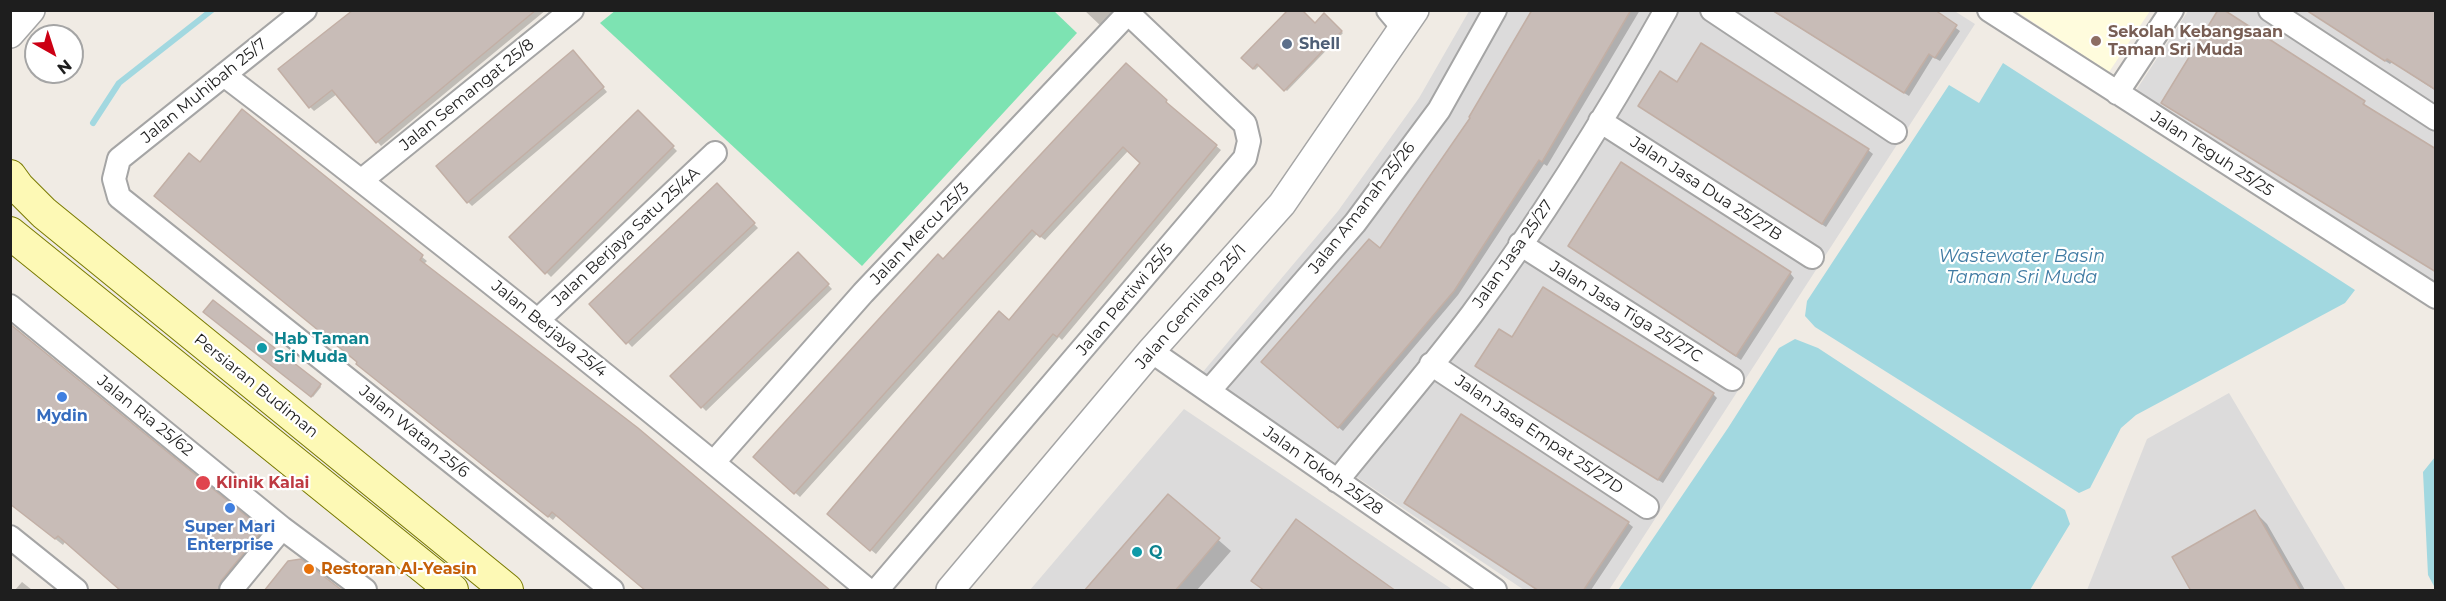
<!DOCTYPE html>
<style>
body{margin:0}
#map{position:relative;width:2446px;height:601px;overflow:hidden;background:#f0ebe4;font-family:Montserrat,sans-serif}
canvas{display:block}
.frame{position:absolute;inset:0;border:12px solid #1e1e1e;pointer-events:none}
.north{position:absolute;left:24px;top:24px;width:60px;height:60px;box-sizing:border-box;background:#fff;border:2px solid #a5a5a5;border-radius:50%;rotate:141deg;font-size:16px;font-weight:700;line-height:24px;text-align:center;color:#1e1e1e}
.north::after{content:'';display:block;margin:auto;width:21px;height:27px;background:#cc0014;clip-path:polygon(50% 0,100% 100%,50% 72%,0 100%)}
</style>
<div id="map">
<canvas width="2446" height="601"></canvas>
<div class="frame"></div>
<div class="north">N</div>
</div>
<script>
const g = document.querySelector('canvas').getContext('2d');
g.lineJoin = 'round';
function fillPath(path, color) {
  g.fillStyle = color;
  g.fill(path, 'evenodd');
}
function stroke(path, color, width, dash) {
  g.strokeStyle = color;
  g.lineWidth = width;
  g.lineCap = dash ? 'butt' : 'round';
  g.setLineDash(dash || []);
  g.stroke(path);
}
function write(font, color, halo, rows, align = 'center') {
  g.font = font + ' Montserrat,sans-serif';
  g.lineWidth = 4.5;
  g.setLineDash([]);
  g.textBaseline = 'middle';
  g.strokeStyle = halo;
  g.fillStyle = color;
  for (const [text, x, y, turn = 0] of rows) {
    g.save();
    g.translate(x, y);
    g.rotate((+turn || 0) * Math.PI / 180);
    g.textAlign = isNaN(turn) ? turn : align;
    if (halo) g.strokeText(text, 0, 0);
    g.fillText(text, 0, 0);
    g.restore();
  }
}
fillPath(new Path2D(`
 M 1953,10 L 1975,24 L 1609,590 L 1524,590 L 1202,373 L 1338,211 L 1419,98 L 1469,11 Z
 M 2188,11 L 2435,11 L 2435,283 L 2133,95 Z
 M 2229,393 L 2346,590 L 2087,590 L 2147,439 Z
 M 1184,409 L 1453,590 L 1030,590 Z`), '#dcdbdb');
fillPath(new Path2D(`
 M 2016,11 L 2150,11 L 2109,72 Z`), '#fffcdd');
fillPath(new Path2D(`
 M 616,10 L 1054,11 L 1077,33 L 862,266 L 600,23 Z`), '#7de3b2');
fillPath(new Path2D(`
 M 2003,63 L 2355,290 L 2345,303 L 2136,415 L 2121,428 L 2090,488 L 2079,493 L 1815,327 L 1805,316 L 1807,301 L 1949,85 L 1979,103 Z
 M 1795,339 L 1818,348 L 2065,510 L 2070,524 L 2030,590 L 1618,590 L 1728,428 L 1779,348 Z
 M 2435,457 L 2435,588 L 2428,575 L 2423,472 Z`), '#a2d8e0');
fillPath(new Path2D(`
 M 355,10 L 546,10 L 381,146 L 337,94 L 314,111 L 310,107 Z
 M 1084,10 L 1117,10 L 1102,27 Z
 M 1533,10 L 1640,10 L 1547,166 L 1544,164 L 1458,295 L 1343,431 L 1268,367 L 1380,250 L 1472,118 Z
 M 1771,10 L 1931,10 L 1960,31 L 1940,61 L 1933,57 L 1909,96 Z
 M 2306,10 L 2436,10 L 2436,91 L 2392,62 L 2390,64 Z
 M 1324,15 L 1343,33 L 1287,91 L 1260,65 L 1255,70 L 1243,58 L 1315,25 Z
 M 577,57 L 607,92 L 472,206 L 468,202 Z
 M 1677,84 L 1868,150 L 1873,154 L 1826,227 L 1640,105 Z
 M 1166,101 L 1169,107 L 1221,150 L 1062,340 L 1059,337 L 876,554 L 833,519 L 1010,322 L 1142,163 L 1128,151 L 1045,240 L 1037,234 L 800,497 L 755,457 L 944,261 Z
 M 2163,103 L 2364,103 L 2367,108 L 2436,151 L 2436,272 Z
 M 242,111 L 427,261 L 423,265 L 557,515 L 553,520 L 362,368 L 200,164 Z
 M 638,112 L 677,151 L 551,277 L 511,237 Z
 M 717,185 L 758,228 L 632,347 L 591,304 Z
 M 1570,246 L 1790,273 L 1794,278 L 1741,360 Z
 M 798,254 L 832,289 L 706,411 L 672,376 Z
 M 207,314 L 320,385 L 321,387 L 313,397 Z
 M 1513,339 L 1713,394 L 1717,398 L 1663,483 L 1482,370 Z
 M 1168,496 L 1231,551 L 1197,590 L 1086,590 Z
 M 10,503 L 260,529 L 267,536 L 226,590 L 122,590 L 65,542 L 63,545 Z
 M 1406,503 L 1628,523 L 1633,527 L 1591,590 L 1539,590 Z
 M 2255,512 L 2267,524 L 2305,590 L 2193,590 Z
 M 22,582 L 32,590 L 15,590 Z`), '#0003');
stroke(new Path2D(`
 M 93,123 L 119,83 L 212,10`), '#a2d8e0', 6);
const building = new Path2D(`
 M 353,10 L 536,10 L 376,143 L 332,90 L 309,108 L 278,69 Z
 M 1288,10 L 1302,10 L 1315,23 L 1324,13 L 1342,31 L 1284,91 L 1257,64 L 1253,69 L 1241,58 Z
 M 1532,10 L 1631,10 L 1542,162 L 1539,160 L 1454,291 L 1338,428 L 1261,362 L 1369,239 L 1380,248 L 1470,118 L 1469,117 Z
 M 1772,10 L 1935,10 L 1957,25 L 1935,58 L 1929,54 L 1904,93 Z
 M 2218,10 L 2224,10 L 2365,101 L 2363,104 L 2436,149 L 2436,272 L 2161,103 Z
 M 2306,10 L 2436,10 L 2436,90 L 2387,59 L 2385,61 Z
 M 1701,43 L 1869,149 L 1822,224 L 1638,106 L 1660,71 L 1677,82 Z
 M 573,50 L 604,87 L 467,203 L 436,166 Z
 M 1126,63 L 1167,100 L 1166,102 L 1217,145 L 1057,337 L 1053,334 L 870,551 L 827,514 L 999,311 L 1009,320 L 1140,163 L 1123,147 L 1040,237 L 1032,230 L 794,494 L 753,457 L 938,254 L 943,259 Z
 M 242,109 L 423,255 L 420,260 L 638,428 L 831,591 L 646,591 L 552,512 L 548,517 L 356,364 L 357,362 L 154,196 L 189,153 L 200,162 Z
 M 638,110 L 674,146 L 545,274 L 509,237 Z
 M 1621,162 L 1791,272 L 1736,356 L 1568,246 Z
 M 717,183 L 755,223 L 626,344 L 589,304 Z
 M 798,252 L 829,284 L 701,408 L 670,376 Z
 M 1543,287 L 1714,393 L 1658,480 L 1475,366 L 1499,329 L 1512,337 Z
 M 213,300 L 321,384 L 311,397 L 203,312 Z
 M 10,324 L 261,528 L 261,532 L 221,581 L 218,591 L 121,591 L 58,536 L 55,539 L 10,504 Z
 M 1461,414 L 1629,522 L 1583,591 L 1539,591 L 1404,503 Z
 M 1168,494 L 1220,538 L 1175,591 L 1084,591 Z
 M 2255,510 L 2301,591 L 2191,591 L 2172,557 Z
 M 1296,519 L 1351,559 L 1396,591 L 1265,591 L 1251,581 Z
 M 301,559 L 343,591 L 264,591 L 288,561 Z`);
fillPath(building, '#c8bcb7');
stroke(building, '#c2afa5', 1.5);
const minor = new Path2D(`
 M 305,10 L 119,159 L 114,179 L 119,197 L 612,590
 M 1388,10 L 1404,29
 M 1712,10 L 1895,132
 M 1989,10 L 2436,297
 M 2270,10 L 2436,119
 M 224,75 C 443,242 657,415 868,590
 M 2117,93 L 2172,10
 M 1600,121 L 1812,257
 M 362,180 L 572,10
 M 1520,244 L 1732,379
 M 10,306 L 282,528 L 365,590
 M 538,320 L 715,153
 M 1151,351 L 1495,590
 M 1431,364 L 1647,507
 M 1209,391 L 1355,223 L 1439,110 L 1495,10
 M 714,462 L 863,293 L 1131,10
 M 1337,481 C 1382,425 1429,371 1472,314 C 1543,218 1607,115 1666,10
 M 10,537 L 76,590
 M 231,590 L 282,528
 M 877,590 L 1245,158 L 1249,141 L 1245,124 L 1128,13`);
const tertiary = new Path2D(`
 M 10,34 L 31,10
 M 950,590 L 1151,351 L 1282,204 L 1415,10`);
const secondary = new Path2D(`
 M 10,176 L 18,187 L 44,213 L 507,590
 M 10,233 L 452,590`);
stroke(minor, '#a5a5a5', 26);
stroke(tertiary, '#a5a5a5', 30);
stroke(secondary, '#797a00', 34);
stroke(minor, '#fff', 22);
stroke(tertiary, '#fff', 27);
stroke(secondary, '#fdf9b5', 32);
for (const [x, y, r, color] of [
 [2096,41,6,"#8d6e63"],
 [1287,44,6,"#5c6f8a"],
 [262,348,6,"#0f9aa8"],
 [62,397,6,"#3f7fe0"],
 [203,483,8,"#e0444e"],
 [230,508,6,"#3f7fe0"],
 [1137,552,6,"#0f9aa8"],
 [309,569,6,"#e8710a"]
]) {
  const dot = new Path2D();
  dot.arc(x, y, r, 0, 2 * Math.PI);
  g.fillStyle = color;
  g.fill(dot);
  stroke(dot, '#fff', 2);
}
write('bold 16px', '#785e54', '#fff', [
 ["Sekolah Kebangsaan",2108,32],
 ["Taman Sri Muda",2108,50]
], 'left');
write('bold 16px', '#4e5e75', '#fff', [
 ["Shell",1299,44]
], 'left');
write('16px', '#1e1e1e', '#fff', [
 ["Jalan Muhibah 25/7",204,91,-39],
 ["Jalan Semangat 25/8",467,95,-39],
 ["Jalan Teguh 25/25",2212,154,33],
 ["Jalan Jasa Dua 25/27B",1706,189,33],
 ["Jalan Amanah 25/26",1362,208,-52],
 ["Jalan Mercu 25/3",920,234,-46],
 ["Jalan Berjaya Satu 25/4A",626,237,-43],
 ["Jalan Jasa 25/27",1513,254,-55],
 ["Jalan Pertiwi 25/5",1125,300,-50],
 ["Jalan Gemilang 25/1",1191,307,-49],
 ["Jalan Jasa Tiga 25/27C",1626,312,32],
 ["Jalan Berjaya 25/4",549,329,39],
 ["Persiaran Budiman",256,386,39],
 ["Jalan Ria 25/62",145,416,39],
 ["Jalan Watan 25/6",414,432,39],
 ["Jalan Jasa Empat 25/27D",1539,435,34],
 ["Jalan Tokoh 25/28",1323,471,35]
]);
write('bold 16px', '#0d838f', '#fff', [
 ["Hab Taman",274,339],
 ["Sri Muda",274,357],
 ["Q",1149,552]
], 'left');
write('bold 16px', '#366cbe', '#fff', [
 ["Mydin",62,416],
 ["Super Mari",230,527],
 ["Enterprise",230,545]
]);
write('bold 16px', '#be3a42', '#fff', [
 ["Klinik Kalai",216,483]
], 'left');
write('bold 16px', '#c56008', '#fff', [
 ["Restoran Al-Yeasin",321,569]
], 'left');
write('italic 18px', '#407ba3', '#fff', [
 ["Wastewater Basin",2022,257],
 ["Taman Sri Muda",2022,278]
]);
</script>
